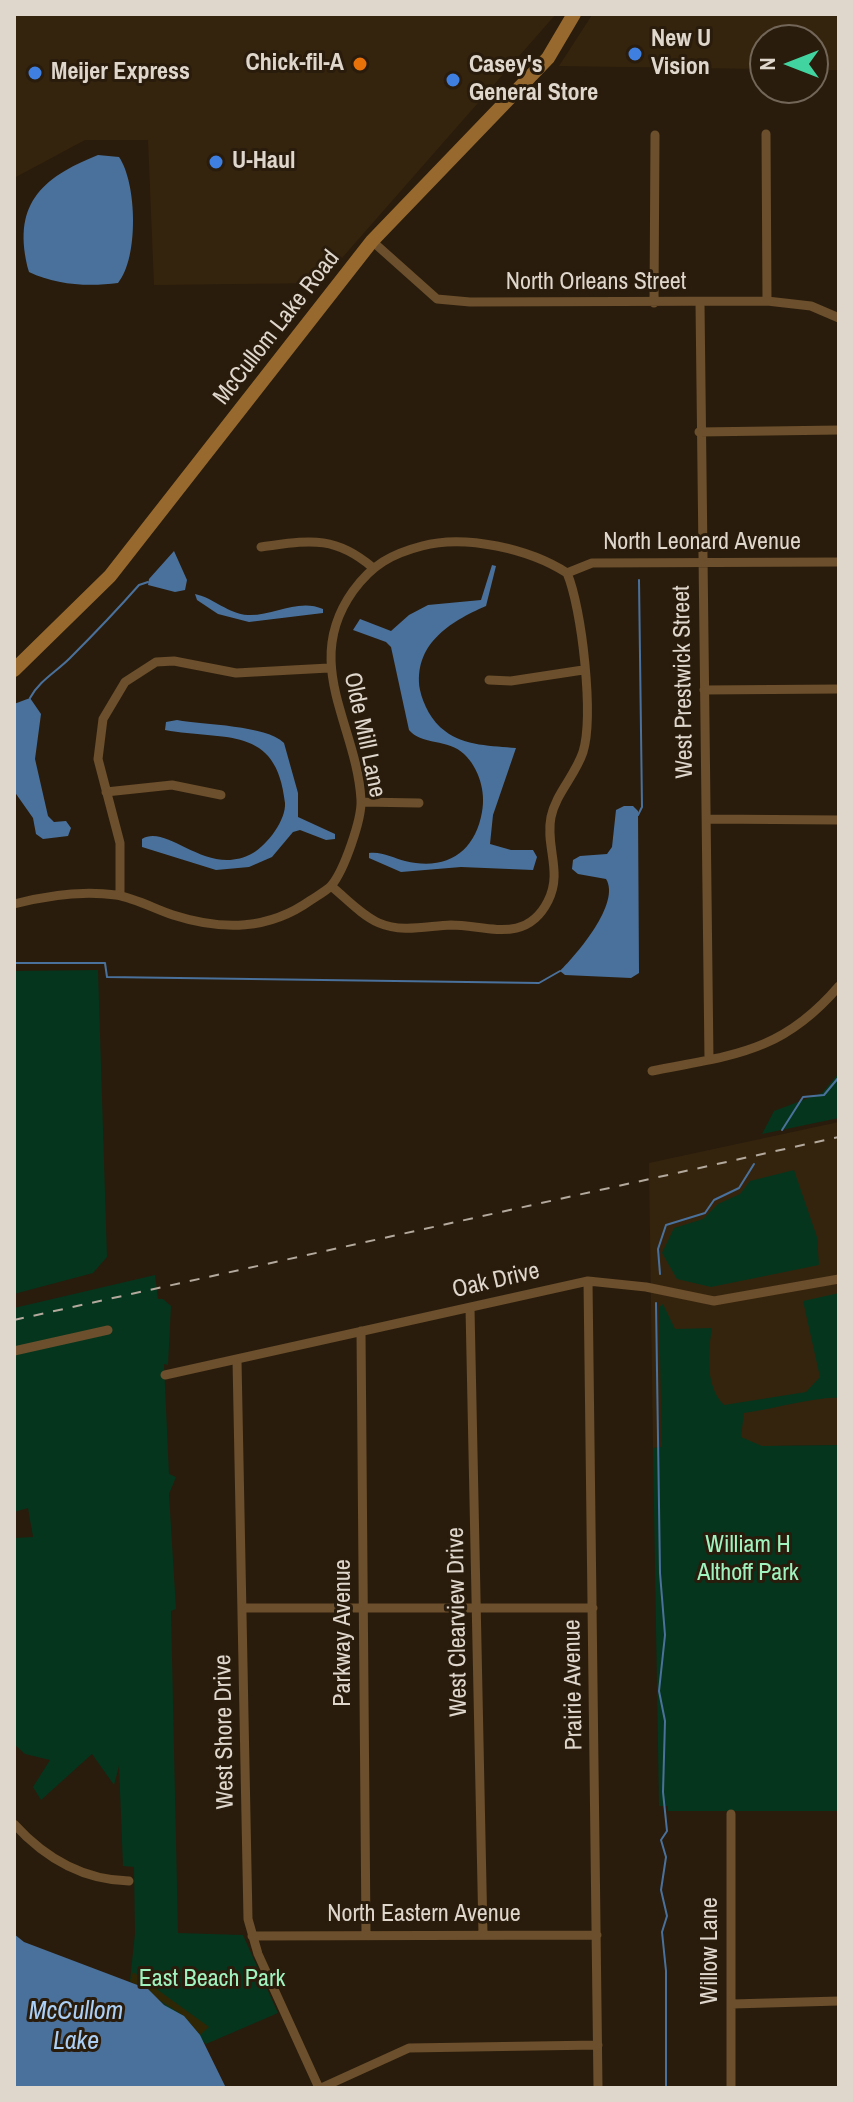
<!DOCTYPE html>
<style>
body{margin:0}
#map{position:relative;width:853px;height:2102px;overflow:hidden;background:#291c0c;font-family:"Archivo Narrow",sans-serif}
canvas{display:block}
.frame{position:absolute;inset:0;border:16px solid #dfd6cc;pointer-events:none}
.north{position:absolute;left:749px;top:24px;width:80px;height:80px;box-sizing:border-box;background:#291c0c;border:2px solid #726659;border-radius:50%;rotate:270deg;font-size:22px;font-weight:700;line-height:32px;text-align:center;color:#dfd6cc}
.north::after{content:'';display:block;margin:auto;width:28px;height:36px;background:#42d4a0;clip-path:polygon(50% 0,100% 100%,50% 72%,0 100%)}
</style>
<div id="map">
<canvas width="853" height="2102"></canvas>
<div class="frame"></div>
<div class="north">N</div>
</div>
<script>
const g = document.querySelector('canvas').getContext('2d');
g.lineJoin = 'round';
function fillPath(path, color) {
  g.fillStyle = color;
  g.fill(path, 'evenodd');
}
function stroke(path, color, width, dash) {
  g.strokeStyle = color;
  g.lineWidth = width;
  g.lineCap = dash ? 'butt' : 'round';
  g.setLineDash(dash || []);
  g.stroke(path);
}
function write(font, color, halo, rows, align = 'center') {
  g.font = font + ' "Archivo Narrow",sans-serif';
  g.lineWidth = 6;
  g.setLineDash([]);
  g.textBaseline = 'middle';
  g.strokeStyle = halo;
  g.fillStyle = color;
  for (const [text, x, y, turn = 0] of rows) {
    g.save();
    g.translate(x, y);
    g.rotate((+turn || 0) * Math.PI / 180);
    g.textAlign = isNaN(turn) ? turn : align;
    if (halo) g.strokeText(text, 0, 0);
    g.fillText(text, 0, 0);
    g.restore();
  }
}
fillPath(new Path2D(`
 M 14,14 L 556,14 L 320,283 L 154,285 L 148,140 L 85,140 L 14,178 Z
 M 839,14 L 839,70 L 813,70 L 813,40 L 765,40 L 765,69 L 559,66 L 592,15 Z
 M 839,1122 L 839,1445 L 653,1448 L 649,1163 Z`), '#35240d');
fillPath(new Path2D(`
 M 98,970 L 107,1257 L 93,1273 L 14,1294 L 14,971 Z
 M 839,1073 L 839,1118 L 762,1134 L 774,1111 L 822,1093 Z
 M 794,1170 L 817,1237 L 819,1265 L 711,1287 L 677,1279 L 662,1253 L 674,1228 L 703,1219 L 718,1204 L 740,1194 L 750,1181 Z
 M 155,1275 L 158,1299 L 163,1299 L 171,1306 L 168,1365 L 164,1364 L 169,1474 L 176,1477 L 169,1494 L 176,1609 L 171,1611 L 178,1933 L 243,1935 L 278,2013 L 206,2044 L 148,1989 L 130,1981 L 135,1933 L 134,1867 L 123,1866 L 119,1766 L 114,1785 L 92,1754 L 41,1800 L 33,1787 L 50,1760 L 25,1754 L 14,1744 L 14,1538 L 33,1537 L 28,1508 L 14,1512 L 14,1308 Z
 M 839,1293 L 839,1398 C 820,1396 768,1410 744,1413 L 741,1437 L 762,1446 L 839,1445 L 839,1811 L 668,1811 L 668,1806 L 659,1806 L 653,1448 L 662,1447 L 659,1307 L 663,1304 L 675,1329 L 712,1328 C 708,1352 705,1386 724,1405 L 806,1392 L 820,1377 L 803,1301 Z`), '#06351d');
fillPath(new Path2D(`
 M 133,1972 L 209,2027 L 200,2035 L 184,2016 L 130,1981 Z`), '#2e2605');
fillPath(new Path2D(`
 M 98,155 L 119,157 C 137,183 139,258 118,283 C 88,287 56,285 29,272 C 11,206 40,178 98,155 Z
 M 174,551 L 187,580 L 185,590 L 175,592 L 148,585 L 149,579 Z
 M 492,565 L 496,566 L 486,606 C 449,622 413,645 420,690 C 423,704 432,722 445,731 C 464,746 493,746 516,748 L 493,815 L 490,844 L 511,850 L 533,850 L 537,857 L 533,870 L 461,867 L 401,872 L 369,858 L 369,853 C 381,851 394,858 405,861 C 447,871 475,852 482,812 C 486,792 479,768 464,754 C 449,739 421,745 409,730 L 391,647 L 386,642 L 353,630 L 360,619 L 391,631 L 409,615 L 428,605 L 481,600 Z
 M 195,594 C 214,598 228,614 248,615 C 274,616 298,598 323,609 L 323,613 L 249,622 L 218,614 L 197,600 Z
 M 30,698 L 41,714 L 35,759 L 48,816 L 54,822 L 66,821 L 71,828 L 68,836 L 43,839 L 36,834 L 33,818 L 14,791 L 14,704 Z
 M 177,720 C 204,725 266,725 284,743 L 298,793 L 298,817 L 335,834 L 335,839 L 326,840 L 300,830 L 293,832 L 272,857 L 249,867 L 216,870 L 142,847 L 142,839 C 168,823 207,879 253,853 C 268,844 286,820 285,803 C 277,724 224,741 165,730 L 166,722 Z
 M 624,806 L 633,806 L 638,811 L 639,973 L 631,978 L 565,975 L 560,971 C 577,954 621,903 606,879 L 578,874 L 572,869 L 573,860 L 580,856 L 607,854 L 612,847 L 616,810 Z
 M 14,1934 L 24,1942 L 148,1989 L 164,2005 L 184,2016 L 200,2035 L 226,2088 L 14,2088 Z`), '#4a719c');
stroke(new Path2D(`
 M 30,698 C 39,681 56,672 70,658 C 94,634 117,610 139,585 L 148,582
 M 638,815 L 642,807 L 639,580
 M 14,963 L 105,963 L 107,977 L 539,983 L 560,971
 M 782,1130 L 803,1097 L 824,1095 L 839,1077
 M 660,1274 L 658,1249 L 666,1225 L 705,1213 L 714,1200 L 739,1188 L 754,1164
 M 656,1303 L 660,1573 L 665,1635 L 659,1691 L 665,1721 L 663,1792 L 667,1831 L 661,1840 L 666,1857 L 661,1890 L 667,1916 L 662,1932 L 666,1971 L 666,2088`), '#4a719c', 2);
stroke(new Path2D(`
 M 766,134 L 767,301
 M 372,241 L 437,299 L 470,302 L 767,301 L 811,306 L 839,318
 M 654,303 L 655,135
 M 700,303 L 709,1060
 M 699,432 L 839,430
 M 261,547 C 307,541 333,534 372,567
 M 567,573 L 592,563 L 839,562
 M 489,680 L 511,681 L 583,670
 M 704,690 L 839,689
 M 106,792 L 172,785 L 221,795
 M 362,802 L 419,803
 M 707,819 L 839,820
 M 331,886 C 346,898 361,915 379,923 C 402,933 427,926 451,925 C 486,925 526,945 548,901 C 563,872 545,846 551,817 C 556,793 575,776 583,752 C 594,716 582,608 567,573
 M 120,895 L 120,843 L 98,759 L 103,719 L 125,682 L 156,662 L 174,661 L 236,673 L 329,668
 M 14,904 C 48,895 81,890 116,895 C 135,898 155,909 173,915 C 223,931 269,930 311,900 C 317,896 326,891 331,886 C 344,871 362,819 361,800 C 357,725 301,664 353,591 C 372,565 391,554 422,546 C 465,534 530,549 567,573
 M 652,1071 C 733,1055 782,1053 839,986
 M 588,1281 L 598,2088
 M 470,1308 L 483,1934
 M 361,1331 L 366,1934
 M 14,1351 L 108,1330
 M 237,1360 L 248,1919 L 258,1954 L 319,2088
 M 165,1375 L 588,1281 L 646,1287 L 714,1301 L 839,1279
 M 243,1608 L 593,1608
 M 731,1814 L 731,2088
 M 14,1824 C 45,1858 83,1880 129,1881
 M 252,1936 L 597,1935
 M 732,2004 L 839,2001
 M 321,2088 L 409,2048 L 598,2045`), '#6c4f2c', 9);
stroke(new Path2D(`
 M 14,670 L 110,576 L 372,241 L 548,58 L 574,14`), '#97692e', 14);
stroke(new Path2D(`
 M 14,1320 L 839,1137`), '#b3a99d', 2, [10, 10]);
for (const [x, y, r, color] of [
 [635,54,8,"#3f7fe0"],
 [360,64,8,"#e8710a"],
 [35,73,8,"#3f7fe0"],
 [453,80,8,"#3f7fe0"],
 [216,162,8,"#3f7fe0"]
]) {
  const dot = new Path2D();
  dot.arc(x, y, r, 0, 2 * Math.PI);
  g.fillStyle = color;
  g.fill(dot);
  stroke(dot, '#291c0c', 3);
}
write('bold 24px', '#dfd6cc', '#291c0c', [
 ["New U",651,40],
 ["Vision",651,68],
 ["Chick-fil-A",344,64,"right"],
 ["Casey's",469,66],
 ["General Store",469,94],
 ["Meijer Express",51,73],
 ["U-Haul",232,162]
], 'left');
write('24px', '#dfd6cc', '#291c0c', [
 ["North Orleans Street",596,283],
 ["McCullom Lake Road",277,328,-52],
 ["North Leonard Avenue",702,543],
 ["West Prestwick Street",684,682,-91],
 ["Olde Mill Lane",364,735,78],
 ["Oak Drive",496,1281,-13],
 ["West Clearview Drive",458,1622,-91],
 ["Parkway Avenue",344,1633,-90],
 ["Prairie Avenue",574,1685,-91],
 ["West Shore Drive",225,1732,-91],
 ["North Eastern Avenue",424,1915],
 ["Willow Lane",711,1951,-90]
]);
write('24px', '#a0f3be', '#291c0c', [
 ["William H",748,1546],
 ["Althoff Park",748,1574],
 ["East Beach Park",212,1980]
]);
write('italic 26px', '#accff6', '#291c0c', [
 ["McCullom",76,2012],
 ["Lake",76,2042]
]);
</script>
